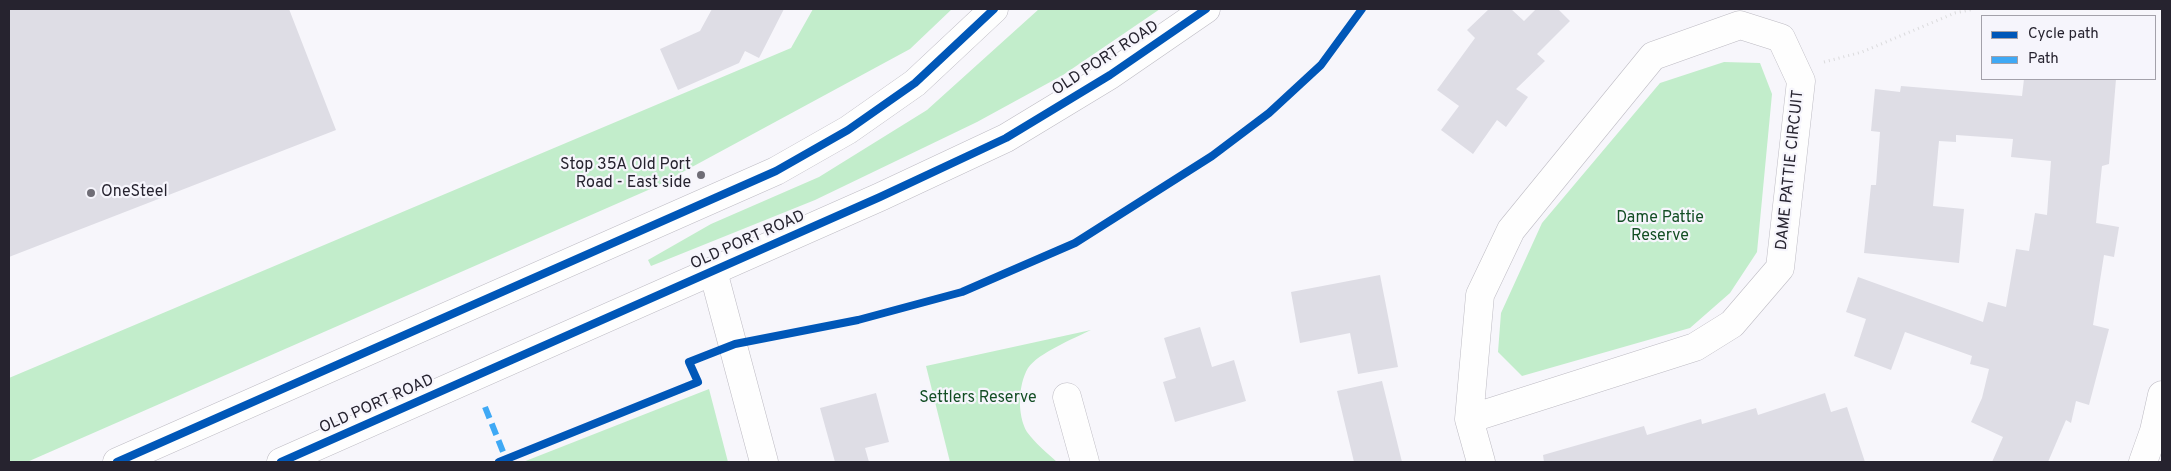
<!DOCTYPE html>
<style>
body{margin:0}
#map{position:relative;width:2171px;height:471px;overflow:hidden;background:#f7f6fb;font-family:Overpass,sans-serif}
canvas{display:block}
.frame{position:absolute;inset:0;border:10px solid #26232f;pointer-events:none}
.legend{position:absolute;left:1981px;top:15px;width:175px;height:65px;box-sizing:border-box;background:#f6f5fc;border:1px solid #a3a1aa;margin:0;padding:6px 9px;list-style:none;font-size:15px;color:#26232f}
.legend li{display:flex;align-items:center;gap:10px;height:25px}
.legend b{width:25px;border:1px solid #a3a1aa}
</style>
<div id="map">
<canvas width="2171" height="471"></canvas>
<div class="frame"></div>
<ul class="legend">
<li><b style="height:6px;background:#0057b8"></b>Cycle path</li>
<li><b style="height:6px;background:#3fa9f5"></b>Path</li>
</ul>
</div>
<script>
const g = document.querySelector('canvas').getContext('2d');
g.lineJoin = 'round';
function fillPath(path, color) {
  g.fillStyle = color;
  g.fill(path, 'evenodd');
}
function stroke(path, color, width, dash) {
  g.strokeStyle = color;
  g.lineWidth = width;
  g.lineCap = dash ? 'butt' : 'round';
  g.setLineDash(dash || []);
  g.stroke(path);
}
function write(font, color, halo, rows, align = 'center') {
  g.font = font + ' Overpass,sans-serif';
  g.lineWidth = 4.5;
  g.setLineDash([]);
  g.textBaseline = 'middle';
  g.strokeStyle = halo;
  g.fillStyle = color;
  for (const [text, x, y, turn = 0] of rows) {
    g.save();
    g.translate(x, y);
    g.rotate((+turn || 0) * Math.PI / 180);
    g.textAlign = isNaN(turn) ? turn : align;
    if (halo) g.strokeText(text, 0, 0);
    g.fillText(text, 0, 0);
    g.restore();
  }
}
fillPath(new Path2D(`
 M 813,9 L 952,9 L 910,49 L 655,187 L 27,462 L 9,462 L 9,378 L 791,48 Z
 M 1039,9 L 1160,9 L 1063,75 L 977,122 L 815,200 L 651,266 L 648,260 L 711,224 L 819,177 L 927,110 Z
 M 1724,62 L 1760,63 L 1772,94 L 1757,252 L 1730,293 L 1690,328 L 1522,376 L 1498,352 L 1501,313 L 1542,223 L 1660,83 Z
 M 1091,330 C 1075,338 1038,353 1028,368 C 1018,385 1017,415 1027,432 C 1035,443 1047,453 1057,462 L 950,462 L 926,366 Z
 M 709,389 L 728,462 L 523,462 Z`), '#c2edcb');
fillPath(new Path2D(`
 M 9,9 L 289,9 L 336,130 L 9,257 Z
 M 712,9 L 784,9 L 759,58 L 745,51 L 739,63 L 678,90 L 660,49 L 700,31 Z
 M 1489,9 L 1511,9 L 1524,21 L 1536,9 L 1558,9 L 1570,21 L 1537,54 L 1545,61 L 1516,89 L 1528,97 L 1506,127 L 1497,120 L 1473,154 L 1441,130 L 1459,106 L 1437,90 L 1475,38 L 1467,30 Z
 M 2024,79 L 2116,79 L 2109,164 L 2102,166 L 2096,223 L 2119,227 L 2114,257 L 2104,255 L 2093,325 L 2109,329 L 2089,405 L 2076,401 L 2071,423 L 2066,420 L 2048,462 L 1992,462 L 2003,437 L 1971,422 L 1982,398 L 1989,369 L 1970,364 L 1972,356 L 1905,332 L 1891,370 L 1854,356 L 1866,319 L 1846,312 L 1858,277 L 1983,322 L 1988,302 L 2006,307 L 2016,249 L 2029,251 L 2035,213 L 2047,215 L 2051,161 L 2011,157 L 2013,139 L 1956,135 L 1956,142 L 1939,141 L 1933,206 L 1964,209 L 1959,263 L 1864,253 L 1871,185 L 1876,185 L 1880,132 L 1871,131 L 1875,89 L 1900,92 L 1901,86 L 2022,96 Z
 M 1380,275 L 1398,367 L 1358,374 L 1350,333 L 1300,343 L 1291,292 Z
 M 1200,327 L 1212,367 L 1234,360 L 1246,401 L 1175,422 L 1163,382 L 1176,378 L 1164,338 Z
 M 1382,381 L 1402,462 L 1354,462 L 1337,391 Z
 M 876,393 L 889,442 L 865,448 L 869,462 L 835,462 L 820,408 Z
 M 1825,393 L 1831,412 L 1847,407 L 1865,462 L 1544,462 L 1543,455 L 1644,426 L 1647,435 L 1701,419 L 1702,424 L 1756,408 L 1758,415 Z`), '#dedde5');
const minor = new Path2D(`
 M 713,271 L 764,462
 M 1067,397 L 1085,462
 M 1469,419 L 1695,347 L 1732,324 L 1780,268 L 1801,81 L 1781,38 L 1740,25 L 1653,56 L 1511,230 L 1480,295 L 1469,419 L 1481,462
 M 2143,462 L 2154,431 L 2162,395`);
const major = new Path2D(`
 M 117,462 L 776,171 L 848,130 L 915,83 L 994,9
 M 281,462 L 880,197 L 1006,138 L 1110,75 L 1206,9`);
stroke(minor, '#bdbbc3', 29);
stroke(major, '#bdbbc3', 29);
stroke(new Path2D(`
 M 1824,62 L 1862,52 L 1955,13 L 1974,9`), '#dbdbdd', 3, [1, 4]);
stroke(minor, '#fefefe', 28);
stroke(major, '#fefefe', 28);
stroke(new Path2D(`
 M 485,407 L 506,459`), '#3fa9f5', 6, [12, 6]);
stroke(new Path2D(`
 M 117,462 L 776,171 L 848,130 L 915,83 L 994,9
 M 281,462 L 880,197 L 1006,138 L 1110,75 L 1206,9
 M 499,462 L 698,382 L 689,362 L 735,344 L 858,320 L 962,292 L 1075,243 L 1212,156 L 1269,113 L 1321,65 L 1362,9`), '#0057b8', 8);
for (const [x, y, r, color] of [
 [701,175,5,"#6f6d76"],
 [91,193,5,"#6f6d76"]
]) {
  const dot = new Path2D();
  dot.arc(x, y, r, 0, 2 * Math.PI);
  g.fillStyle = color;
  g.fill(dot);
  stroke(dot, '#f6f5fc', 2);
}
write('16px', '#26232f', '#f6f5fc', [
 ["OLD PORT ROAD",1106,59,-33],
 ["DAME PATTIE CIRCUIT",1791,170,-84],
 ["OLD PORT ROAD",748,241,-24],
 ["OLD PORT ROAD",377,405,-24]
]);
write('16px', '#26232f', '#f6f5fc', [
 ["Stop 35A Old Port",691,166],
 ["Road - East side",691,184],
 ["OneSteel",101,193,"left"]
], 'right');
write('16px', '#134e24', '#f6f5fc', [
 ["Dame Pattie",1660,219],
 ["Reserve",1660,237],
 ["Settlers Reserve",978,399]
]);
</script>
